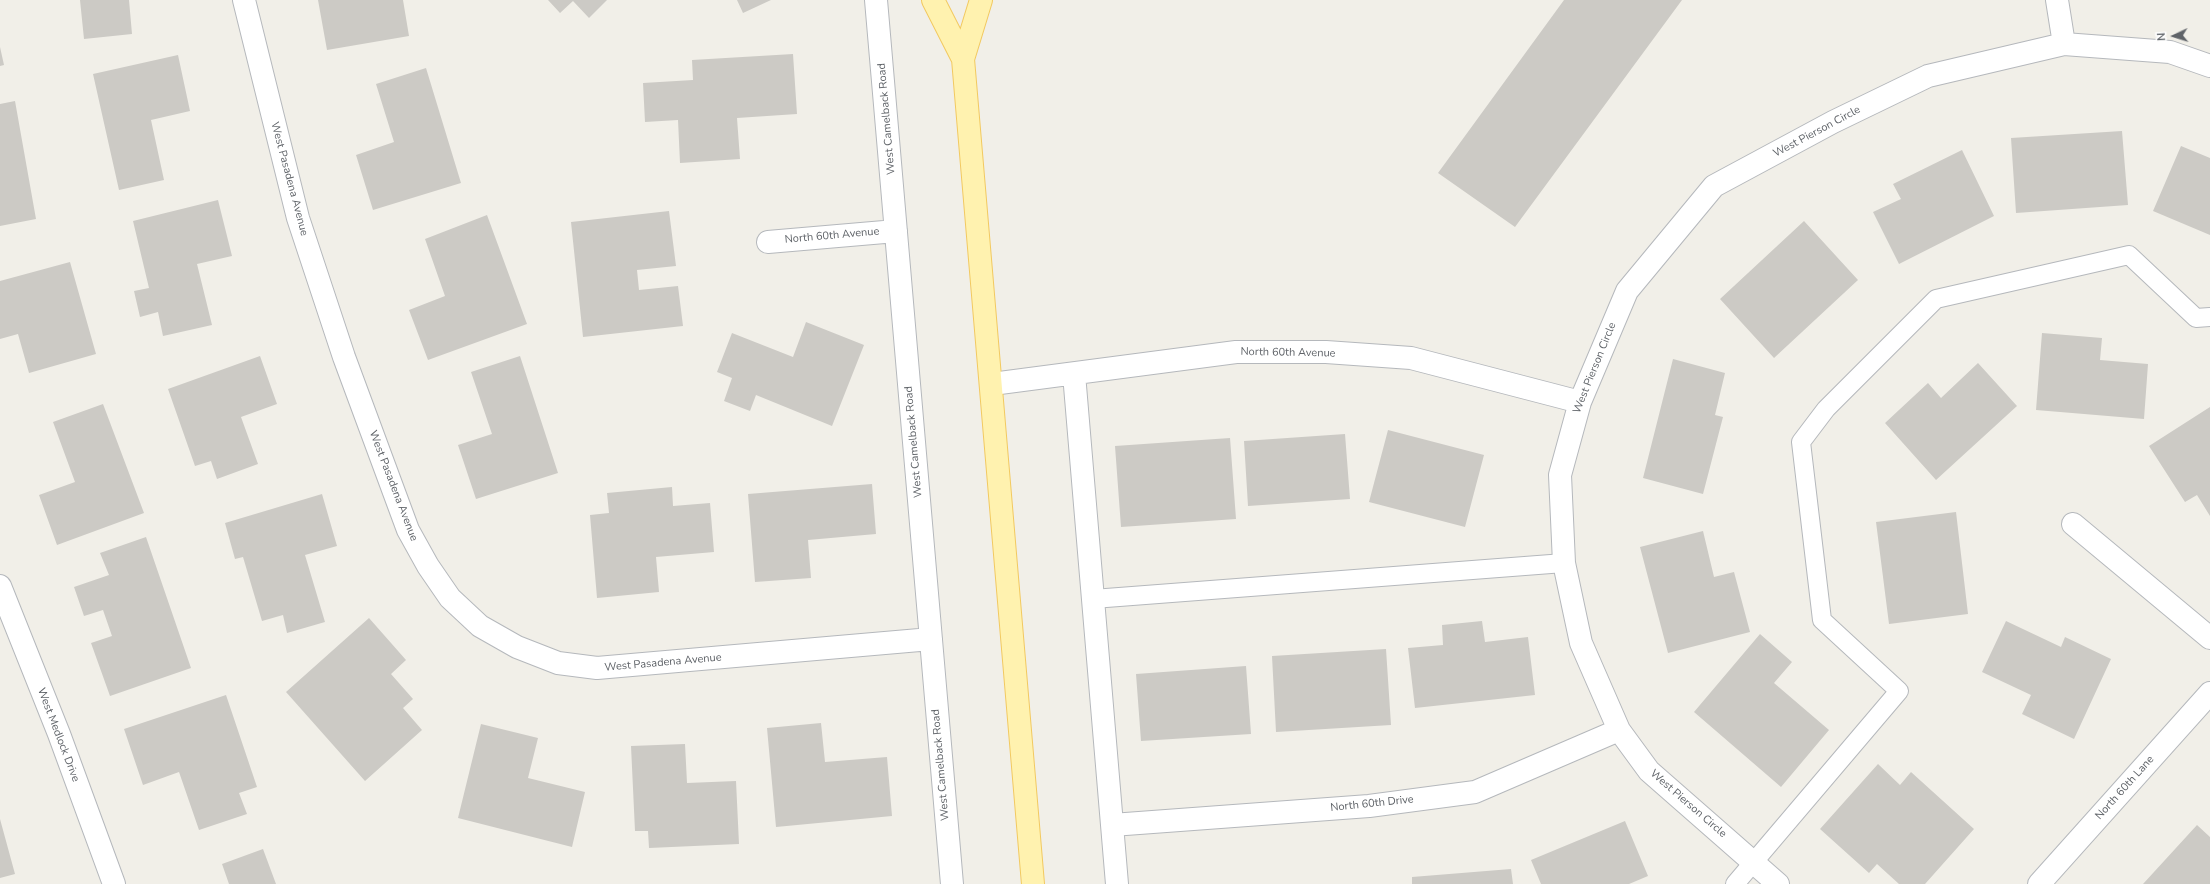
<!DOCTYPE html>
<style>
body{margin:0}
#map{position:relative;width:2210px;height:884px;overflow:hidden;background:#f1efe8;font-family:"Nunito Sans",sans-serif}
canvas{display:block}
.north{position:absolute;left:2154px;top:16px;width:40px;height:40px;-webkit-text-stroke:3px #fff;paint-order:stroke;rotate:266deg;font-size:11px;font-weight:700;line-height:16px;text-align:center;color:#5f6368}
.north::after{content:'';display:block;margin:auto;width:14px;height:18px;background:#5f6368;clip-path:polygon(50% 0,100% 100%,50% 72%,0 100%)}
</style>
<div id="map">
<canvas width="2210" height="884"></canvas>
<div class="north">N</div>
</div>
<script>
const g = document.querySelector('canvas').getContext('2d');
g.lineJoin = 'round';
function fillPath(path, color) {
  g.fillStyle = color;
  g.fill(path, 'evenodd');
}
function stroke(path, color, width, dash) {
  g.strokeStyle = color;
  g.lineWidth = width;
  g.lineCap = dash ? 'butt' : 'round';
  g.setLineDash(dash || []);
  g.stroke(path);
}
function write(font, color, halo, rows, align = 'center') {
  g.font = font + ' "Nunito Sans",sans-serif';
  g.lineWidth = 3;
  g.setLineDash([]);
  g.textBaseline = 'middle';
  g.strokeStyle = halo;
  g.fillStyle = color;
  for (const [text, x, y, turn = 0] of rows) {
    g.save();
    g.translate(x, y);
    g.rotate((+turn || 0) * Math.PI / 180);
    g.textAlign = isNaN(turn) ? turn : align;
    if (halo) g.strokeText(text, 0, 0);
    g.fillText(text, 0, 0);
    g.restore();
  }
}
fillPath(new Path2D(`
 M 80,0 L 129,0 L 132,34 L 84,39 Z
 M 318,0 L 403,0 L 409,36 L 327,50 Z
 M 548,0 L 607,0 L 589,18 L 573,1 L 560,13 Z
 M 737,0 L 771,0 L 743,13 Z
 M 1564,0 L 1682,0 L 1515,227 L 1438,173 Z
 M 0,47 L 4,65 L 0,66 Z
 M 793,54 L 797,114 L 737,118 L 740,159 L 680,163 L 678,120 L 645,122 L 643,83 L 693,80 L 692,60 Z
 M 178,55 L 190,111 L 151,120 L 164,180 L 119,190 L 93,74 Z
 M 426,68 L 461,183 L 373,210 L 356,155 L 394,142 L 376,84 Z
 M 15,101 L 36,219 L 0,226 L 0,104 Z
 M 2122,131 L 2128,205 L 2016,213 L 2011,138 Z
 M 2181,146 L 2210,158 L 2210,235 L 2153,211 Z
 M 1962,150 L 1994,216 L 1899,264 L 1873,212 L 1901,199 L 1893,184 Z
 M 218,200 L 232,256 L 197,264 L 212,325 L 163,336 L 158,312 L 140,317 L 134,291 L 149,288 L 133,221 Z
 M 669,211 L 676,266 L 637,270 L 639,290 L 678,286 L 683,326 L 583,337 L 571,222 Z
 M 487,215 L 527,324 L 428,360 L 409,310 L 445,296 L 425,239 Z
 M 1804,221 L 1858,280 L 1774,358 L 1720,299 Z
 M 70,262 L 96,354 L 29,373 L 18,334 L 0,339 L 0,281 Z
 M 806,322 L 864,345 L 832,426 L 756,395 L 750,411 L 724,401 L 732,378 L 717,372 L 732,333 L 793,357 Z
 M 2042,333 L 2102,338 L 2100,360 L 2148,364 L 2144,419 L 2036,410 Z
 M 260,356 L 277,404 L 241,417 L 258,464 L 217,479 L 211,461 L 195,466 L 168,389 Z
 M 520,356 L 558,473 L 476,499 L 458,445 L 492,434 L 471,372 Z
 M 1673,359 L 1725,373 L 1715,415 L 1723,417 L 1703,494 L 1643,478 Z
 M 1978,363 L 2017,406 L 1936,480 L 1885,423 L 1928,383 L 1941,398 Z
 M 103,404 L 144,513 L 57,545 L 39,495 L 75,482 L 53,422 Z
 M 2210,407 L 2210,516 L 2197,495 L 2185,502 L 2149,446 Z
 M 1388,430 L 1484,455 L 1465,527 L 1369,502 Z
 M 1345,434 L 1350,499 L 1248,506 L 1244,441 Z
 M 1230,438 L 1236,519 L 1121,527 L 1115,446 Z
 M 872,484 L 876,534 L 808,540 L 811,578 L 755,582 L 748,494 Z
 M 672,487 L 673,506 L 710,503 L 714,552 L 656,557 L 659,592 L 597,598 L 590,515 L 609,513 L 607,493 Z
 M 322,494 L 337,546 L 305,555 L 325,622 L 287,633 L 283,615 L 262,621 L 243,557 L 235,559 L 225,523 Z
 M 1956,512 L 1968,614 L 1889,624 L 1876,522 Z
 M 1703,531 L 1714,577 L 1734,572 L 1750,632 L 1668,653 L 1640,547 Z
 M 146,537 L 191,668 L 110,696 L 91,643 L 112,636 L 103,610 L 84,616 L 74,587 L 109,575 L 100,553 Z
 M 369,618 L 406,660 L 391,674 L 413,699 L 403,708 L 422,730 L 365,781 L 286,692 Z
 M 1482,621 L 1485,642 L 1528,637 L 1535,695 L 1415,708 L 1408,648 L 1443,645 L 1442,625 Z
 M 2006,621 L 2061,647 L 2065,637 L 2111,659 L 2074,739 L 2022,714 L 2031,695 L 1982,672 Z
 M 1760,634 L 1792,662 L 1774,683 L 1829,730 L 1781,787 L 1694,712 Z
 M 1386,649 L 1391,725 L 1276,732 L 1272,656 Z
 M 1246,666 L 1251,734 L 1141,741 L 1136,674 Z
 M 226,695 L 257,787 L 239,793 L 247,814 L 199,830 L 179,772 L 143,785 L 124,729 Z
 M 821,723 L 825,762 L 887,757 L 892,816 L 776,827 L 767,728 Z
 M 481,724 L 538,738 L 528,778 L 585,792 L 572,847 L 458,818 Z
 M 685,744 L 687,783 L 736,781 L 739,844 L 649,848 L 648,831 L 635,831 L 631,746 Z
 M 1878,764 L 1900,785 L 1911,772 L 1974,829 L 1925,884 L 1899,884 L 1877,864 L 1869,873 L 1820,829 Z
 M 0,819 L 15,874 L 0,878 Z
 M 1625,821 L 1648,876 L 1629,884 L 1541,884 L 1531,860 Z
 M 2197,825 L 2210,837 L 2210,884 L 2143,884 Z
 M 263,849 L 276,884 L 229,884 L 222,864 Z
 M 1511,869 L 1513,884 L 1412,884 L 1412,877 Z`), '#cccac5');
const service = new Path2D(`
 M 1093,599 L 1564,563
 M 1735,884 L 1899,691 L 1822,620 L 1801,442 L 1826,409 L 1936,299 L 2129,255 L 2196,318 L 2210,317`);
const minor = new Path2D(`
 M 244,0 L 298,218 L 344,357 L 408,530 L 428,566 L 450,598 L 480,626 L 517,647 L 558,663 L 597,668 L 931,639
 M 876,0 L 952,884
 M 2057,0 L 2064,44
 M 768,242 L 896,231
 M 1074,374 L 1117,884
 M 992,384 L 1236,352 L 1326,352 L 1411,358 L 1580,402
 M 2073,524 L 2210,638
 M 0,586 L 59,734 L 114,884
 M 1112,825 L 1369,806 L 1475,792 L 1619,730
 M 1778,884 L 1649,771 L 1619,730 L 1581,643 L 1564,563 L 1560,475 L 1580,402 L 1627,291 L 1714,186 L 1833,122 L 1928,76 L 2064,44 L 2170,52 L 2210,66
 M 2039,884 L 2210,693`);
const primary = new Path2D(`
 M 933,0 L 963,59
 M 981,0 L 963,59 L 1033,884`);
stroke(service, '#b5b8bc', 20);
stroke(minor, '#b5b8bc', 24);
stroke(primary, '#f2c960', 24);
stroke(service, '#fff', 18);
stroke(minor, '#fff', 22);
stroke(primary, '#fff2af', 22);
write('11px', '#5f6368', '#fff', [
 ["West Camelback Road",887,119,-95],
 ["West Pierson Circle",1817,132,-28],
 ["West Pasadena Avenue",289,179,75],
 ["North 60th Avenue",832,236,-5],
 ["North 60th Avenue",1288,353,1],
 ["West Pierson Circle",1595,368,-68],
 ["West Camelback Road",914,442,-95],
 ["West Pasadena Avenue",393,486,69],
 ["West Pasadena Avenue",663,663,-5],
 ["West Medlock Drive",58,735,69],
 ["West Camelback Road",941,765,-95],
 ["North 60th Lane",2125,788,-48],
 ["North 60th Drive",1372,804,-6],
 ["West Pierson Circle",1688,804,41]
]);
</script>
